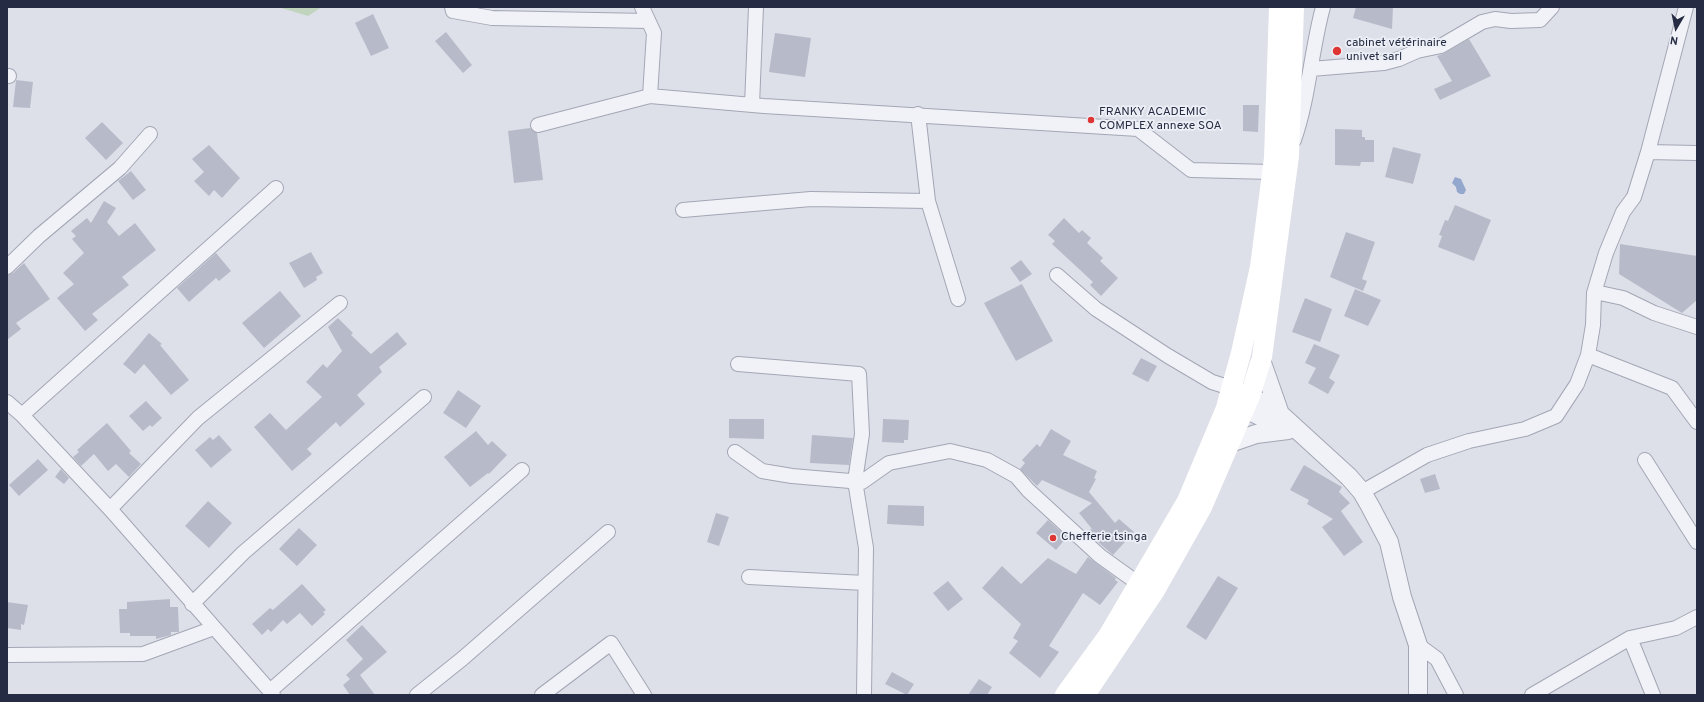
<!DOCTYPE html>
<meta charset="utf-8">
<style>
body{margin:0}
#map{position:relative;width:1704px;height:702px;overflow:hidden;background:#dee0e9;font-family:Overpass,sans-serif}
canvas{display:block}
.frame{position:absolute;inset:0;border:8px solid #252b42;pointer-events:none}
.north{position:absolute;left:1656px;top:8px;width:40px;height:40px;-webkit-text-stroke:3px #edf0f6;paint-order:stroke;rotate:189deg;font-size:11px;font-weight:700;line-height:16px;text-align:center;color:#252b42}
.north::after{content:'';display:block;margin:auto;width:14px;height:18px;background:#252b42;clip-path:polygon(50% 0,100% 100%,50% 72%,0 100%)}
</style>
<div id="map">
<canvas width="1704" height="702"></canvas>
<div class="frame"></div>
<div class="north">N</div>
</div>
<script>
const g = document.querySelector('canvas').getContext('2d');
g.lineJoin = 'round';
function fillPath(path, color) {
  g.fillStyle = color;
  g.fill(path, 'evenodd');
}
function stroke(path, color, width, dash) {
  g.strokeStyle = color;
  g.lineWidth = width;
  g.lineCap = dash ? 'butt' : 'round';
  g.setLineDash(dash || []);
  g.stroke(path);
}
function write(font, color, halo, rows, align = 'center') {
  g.font = font + ' Overpass,sans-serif';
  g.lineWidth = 3.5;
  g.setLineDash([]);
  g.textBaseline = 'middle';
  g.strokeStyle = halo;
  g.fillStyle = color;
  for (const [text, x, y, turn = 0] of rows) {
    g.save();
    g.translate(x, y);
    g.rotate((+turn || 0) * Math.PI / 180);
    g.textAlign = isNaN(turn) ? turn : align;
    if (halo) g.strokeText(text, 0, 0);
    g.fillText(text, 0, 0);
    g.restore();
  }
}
fillPath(new Path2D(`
 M 278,7 L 322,7 L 308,16 Z`), '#c0d4be');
fillPath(new Path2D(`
 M 1455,177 L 1461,179 L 1466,190 L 1464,194 L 1460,194 L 1457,192 L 1456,187 L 1452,183 Z`), '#94a7cd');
fillPath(new Path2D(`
 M 1356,7 L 1393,7 L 1392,29 L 1353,18 Z
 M 373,14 L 389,48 L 371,56 L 355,23 Z
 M 446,32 L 472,65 L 463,73 L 435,41 Z
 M 775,33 L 811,38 L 805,77 L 769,72 Z
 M 1469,39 L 1491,76 L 1440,100 L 1434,89 L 1452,81 L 1437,56 L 1445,53 Z
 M 16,80 L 33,82 L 30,108 L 13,107 Z
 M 1243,105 L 1259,105 L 1258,132 L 1243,131 Z
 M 102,122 L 123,143 L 106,160 L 85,138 Z
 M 530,128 L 537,133 L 543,180 L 514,183 L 508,131 Z
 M 1335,129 L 1362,130 L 1362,137 L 1365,137 L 1365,140 L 1374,140 L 1374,162 L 1361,162 L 1360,166 L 1335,165 Z
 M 209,145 L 240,178 L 222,198 L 214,190 L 209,196 L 194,181 L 204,172 L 192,159 Z
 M 1393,147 L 1421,154 L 1413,184 L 1385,177 Z
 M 131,171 L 146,190 L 133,200 L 118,181 Z
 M 104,201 L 116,208 L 107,222 L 119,236 L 135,223 L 156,250 L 122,277 L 129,285 L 92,314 L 98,320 L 85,331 L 57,298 L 74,284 L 63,273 L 84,253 L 72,239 L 76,236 L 71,231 L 87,218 L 91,223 Z
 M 1455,205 L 1491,220 L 1474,261 L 1438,247 L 1442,236 L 1439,235 L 1445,220 L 1448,221 Z
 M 1064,218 L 1079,233 L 1082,230 L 1091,238 L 1087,243 L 1103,258 L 1100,261 L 1118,278 L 1101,296 L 1090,285 L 1093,282 L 1052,244 L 1055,241 L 1048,235 Z
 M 1346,232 L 1375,242 L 1362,279 L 1367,281 L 1363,291 L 1330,277 Z
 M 1620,244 L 1697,256 L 1697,300 L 1682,313 L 1619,274 Z
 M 311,252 L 323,273 L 316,277 L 317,280 L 304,288 L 289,263 Z
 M 216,253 L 231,271 L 219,281 L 216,278 L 189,302 L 177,288 Z
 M 1021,260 L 1032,274 L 1020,282 L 1010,268 Z
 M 24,263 L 50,299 L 16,323 L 21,329 L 7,340 L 7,275 L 13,273 Z
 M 1022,284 L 1053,341 L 1016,361 L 984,303 Z
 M 1355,289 L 1381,300 L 1368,326 L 1344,316 Z
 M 280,291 L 301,316 L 264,348 L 242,323 Z
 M 1305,298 L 1332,309 L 1320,342 L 1292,332 Z
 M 338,318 L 353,333 L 351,335 L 371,354 L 397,332 L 407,344 L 379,367 L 382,372 L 357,395 L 365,404 L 340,427 L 336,422 L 307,449 L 312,454 L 292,471 L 254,427 L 270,413 L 286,430 L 322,397 L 306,382 L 323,364 L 327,368 L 342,351 L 328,327 Z
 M 149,333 L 162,344 L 160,345 L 189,380 L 171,395 L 144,364 L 135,374 L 123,364 Z
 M 1314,344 L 1340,355 L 1329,378 L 1335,382 L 1328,394 L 1308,383 L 1316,368 L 1305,363 Z
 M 1141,358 L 1157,366 L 1148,382 L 1132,374 Z
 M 458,390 L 481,406 L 466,428 L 443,413 Z
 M 146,401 L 162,418 L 152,427 L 150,425 L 143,431 L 129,416 Z
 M 729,419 L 764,419 L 764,439 L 729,438 Z
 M 883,419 L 909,420 L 908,440 L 904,440 L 904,443 L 882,442 Z
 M 107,423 L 131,451 L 129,453 L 141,464 L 129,477 L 116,464 L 108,471 L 94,454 L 81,466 L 73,457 L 79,452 L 77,450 Z
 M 1051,429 L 1071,441 L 1063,455 L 1097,471 L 1094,478 L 1096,479 L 1089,492 L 1115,523 L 1119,519 L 1134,532 L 1113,555 L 1098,542 L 1089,530 L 1092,529 L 1079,513 L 1092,503 L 1042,480 L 1037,486 L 1020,469 L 1025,463 L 1022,460 L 1037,444 L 1040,447 Z
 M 476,431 L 488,445 L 492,441 L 507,455 L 489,474 L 488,473 L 470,487 L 444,457 Z
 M 219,435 L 232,450 L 211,468 L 195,450 L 210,437 L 213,440 Z
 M 812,435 L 853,438 L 849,465 L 810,463 Z
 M 38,459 L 48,470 L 19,496 L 9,485 Z
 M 1304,465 L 1342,487 L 1339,492 L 1350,503 L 1341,511 L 1363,542 L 1344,556 L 1322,527 L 1333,519 L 1307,504 L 1309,500 L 1290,490 Z
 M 61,469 L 69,478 L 64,484 L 55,477 Z
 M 1435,474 L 1440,489 L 1425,493 L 1420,479 Z
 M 208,501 L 232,523 L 209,548 L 185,526 Z
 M 888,505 L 924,506 L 924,526 L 887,524 Z
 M 716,513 L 729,517 L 719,546 L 707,542 Z
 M 1048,520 L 1067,537 L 1056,550 L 1036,533 Z
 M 299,528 L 317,545 L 297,566 L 279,549 Z
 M 1088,557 L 1116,578 L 1115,580 L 1118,582 L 1100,605 L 1083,593 L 1049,646 L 1059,652 L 1040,678 L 1009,653 L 1018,641 L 1013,638 L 1021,624 L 982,588 L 1002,566 L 1021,584 L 1048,558 L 1076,574 Z
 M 1218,576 L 1238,588 L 1206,640 L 1186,627 Z
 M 948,581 L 963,599 L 948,611 L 933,593 Z
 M 302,584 L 326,610 L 323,612 L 325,614 L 312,626 L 300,613 L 287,624 L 283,620 L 271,632 L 268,629 L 262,635 L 252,624 L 270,608 L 273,610 Z
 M 170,599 L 170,607 L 178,607 L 179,632 L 171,632 L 171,635 L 156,639 L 156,636 L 130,636 L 130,633 L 120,633 L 119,609 L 127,609 L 127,602 Z
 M 7,602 L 28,605 L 24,625 L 21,624 L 21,630 L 7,628 Z
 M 362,625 L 387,652 L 360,675 L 375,695 L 350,695 L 343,685 L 350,679 L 346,675 L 363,659 L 346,640 Z
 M 892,672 L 914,684 L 907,695 L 885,684 Z
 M 979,679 L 992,687 L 987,695 L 968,695 Z`), '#b7bbc9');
const minor = new Path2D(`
 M 452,7 L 453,11 L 492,18 L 648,21
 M 642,7 L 654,33 L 650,96
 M 1686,7 L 1648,152 L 1697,153
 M 1311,69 L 1384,63 L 1399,59 L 1417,51 L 1441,46 L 1482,22 L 1495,19 L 1511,21 L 1540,20 L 1552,7
 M 7,76 L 9,76
 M 752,105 L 756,7
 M 918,114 L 928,201 L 958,299
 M 538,125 L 650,96 L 764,106 L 1138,129 L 1191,170 L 1272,172
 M 1294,140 C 1309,97 1311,51 1323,7
 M 683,210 L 811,199 L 928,201
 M 7,267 L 39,236 L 120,168 L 150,134
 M 1057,275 L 1096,309 L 1168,356 L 1212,382 L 1231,388
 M 1595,292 L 1623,298 L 1654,313 L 1697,327
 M 1588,355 L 1672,388 L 1697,422
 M 738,364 L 859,374 L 862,434 L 855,481 L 866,548 L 864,695
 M 7,402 L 22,415 L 110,509 L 270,691
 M 22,415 L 276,188
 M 735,452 L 762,471 L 792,476 L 862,482 L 889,463 L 950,451 L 987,460 L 1016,476 L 1028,490 L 1100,556 L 1139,584
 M 1645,460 L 1697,542
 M 1362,492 L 1427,455 L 1469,441 L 1525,429 L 1556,416 L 1577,384 L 1588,355 L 1593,325 L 1594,293 L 1606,253 L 1623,212 L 1634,197 L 1648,152
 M 110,509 L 198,418 L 340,303
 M 749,577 L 865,583
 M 192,604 L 243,553 L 424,397
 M 1630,638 L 1653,695
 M 1418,645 L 1437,659 L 1456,695
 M 7,655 L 143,654 L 214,628
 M 273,695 L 270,691 L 522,470
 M 417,695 L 462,659 L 608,532
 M 542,695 L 611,643 L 644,695
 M 1532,695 L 1630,638 L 1676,628 L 1697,617`);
const tertiary = new Path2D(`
 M 1261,360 L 1280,414
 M 1236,390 L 1250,396 L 1280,414 L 1349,477 L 1362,492 L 1370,506 L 1389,542 L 1402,597 L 1418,645 L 1418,695
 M 1231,402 L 1284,428
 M 1230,443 L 1256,434 L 1288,430`);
stroke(minor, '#a3a6b4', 16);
stroke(tertiary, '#a3a6b4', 20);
stroke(minor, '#f1f2f7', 14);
stroke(tertiary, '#f1f2f7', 18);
stroke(new Path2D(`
 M 1065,695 L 1108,636 L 1187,501 L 1226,408 L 1241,353 L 1260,267 L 1274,158 L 1279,7
 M 1085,695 L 1154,592 L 1202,507 L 1250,396 L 1262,357 L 1289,156 L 1294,7`), '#fff', 20);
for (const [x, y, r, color] of [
 [1337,51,5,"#dd3634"],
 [1091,120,4,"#dd3634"],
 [1053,538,4,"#dd3634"]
]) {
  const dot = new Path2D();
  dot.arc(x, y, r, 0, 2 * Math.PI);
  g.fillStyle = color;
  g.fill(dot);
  stroke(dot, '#edf0f6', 1.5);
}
write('12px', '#252b42', '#edf0f6', [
 ["cabinet vétérinaire",1346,44],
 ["univet sarl",1346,58],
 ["FRANKY ACADEMIC",1099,113],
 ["COMPLEX annexe SOA",1099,127],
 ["Chefferie tsinga",1061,538]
], 'left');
</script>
